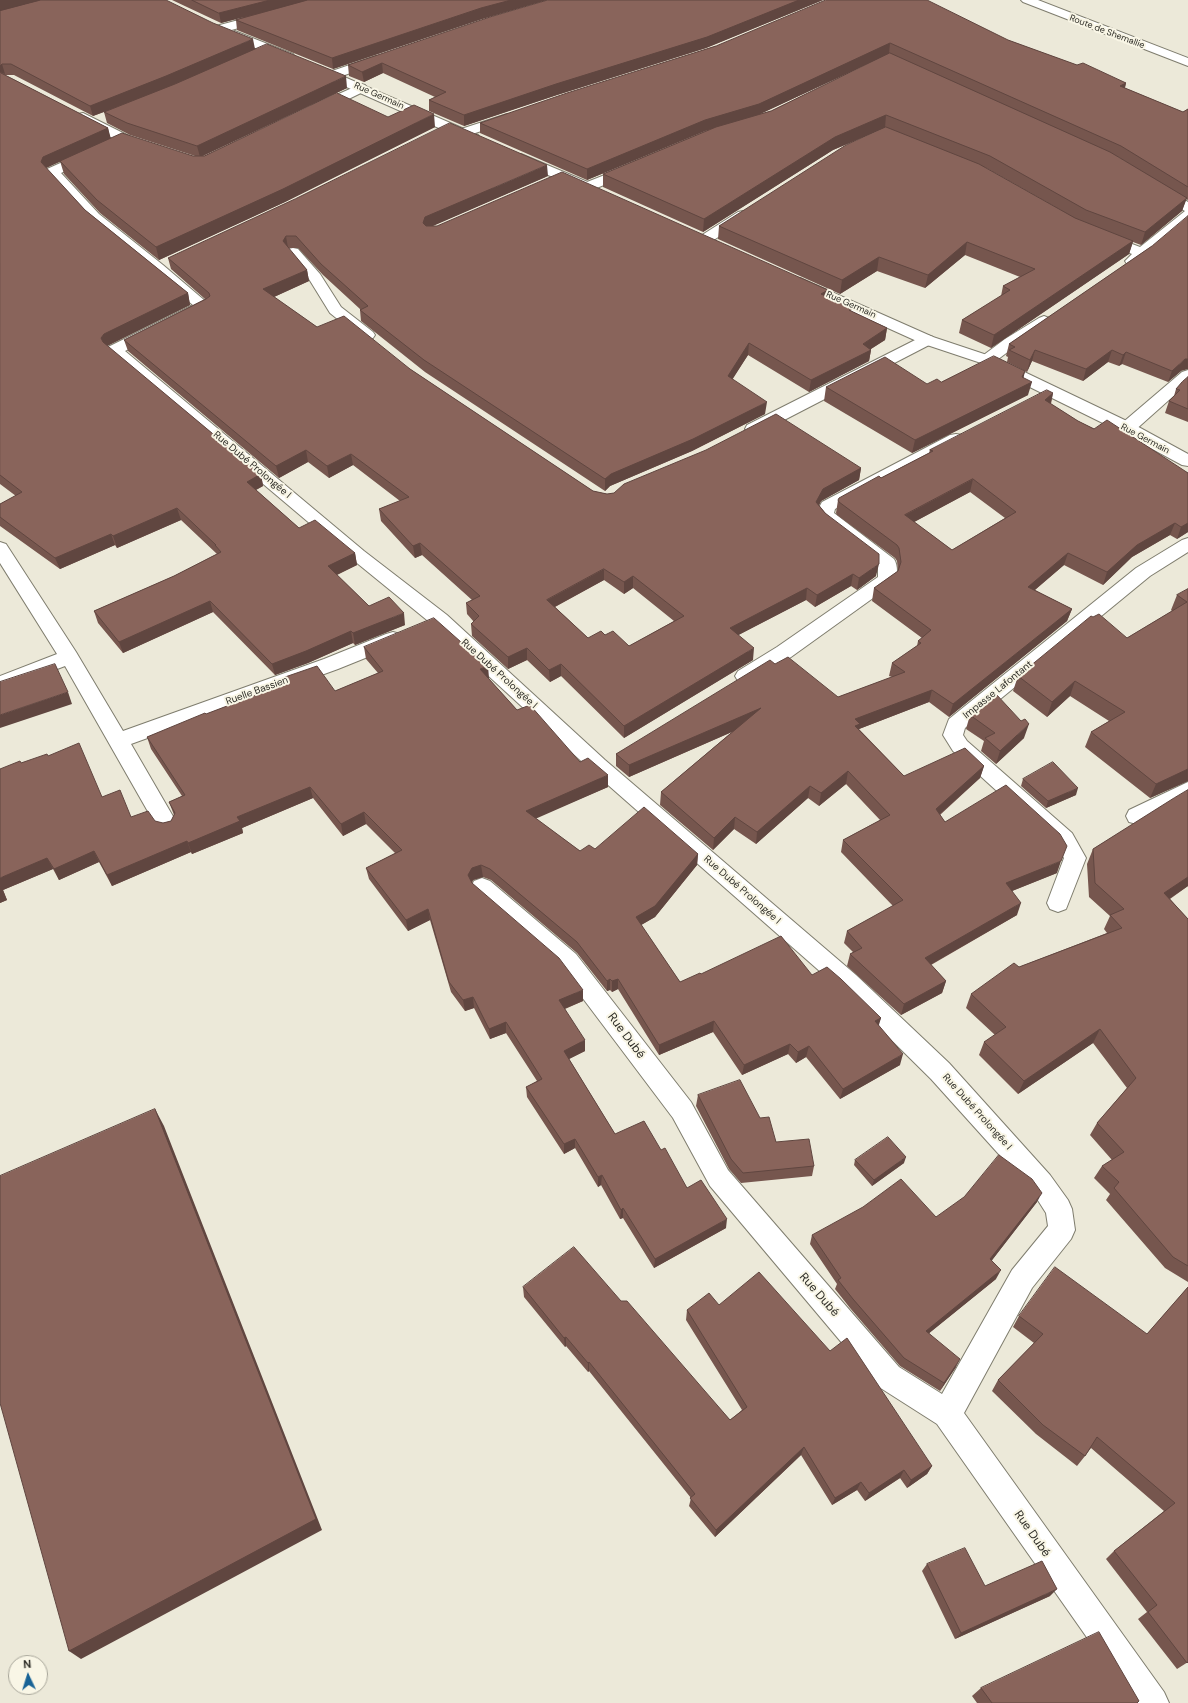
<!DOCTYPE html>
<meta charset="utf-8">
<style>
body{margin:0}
#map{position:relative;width:1188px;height:1703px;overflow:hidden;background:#ece9d9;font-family:"DM Sans",sans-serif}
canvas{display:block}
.north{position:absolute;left:8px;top:1655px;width:40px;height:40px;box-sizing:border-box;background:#f9f6e6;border:1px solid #a7a599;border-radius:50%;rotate:356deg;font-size:11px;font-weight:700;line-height:16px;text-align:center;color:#2d2c26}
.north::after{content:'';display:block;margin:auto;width:14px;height:18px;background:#186396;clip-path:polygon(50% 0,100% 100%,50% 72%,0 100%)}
</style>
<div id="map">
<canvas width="1188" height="1703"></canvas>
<div class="north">N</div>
</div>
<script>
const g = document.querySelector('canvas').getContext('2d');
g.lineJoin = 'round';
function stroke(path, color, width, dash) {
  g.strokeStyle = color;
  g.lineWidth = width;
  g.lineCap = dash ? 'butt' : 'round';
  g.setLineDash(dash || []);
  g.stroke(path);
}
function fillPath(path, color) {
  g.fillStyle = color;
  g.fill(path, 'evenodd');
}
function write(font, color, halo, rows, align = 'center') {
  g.font = font + ' "DM Sans",sans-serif';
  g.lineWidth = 4;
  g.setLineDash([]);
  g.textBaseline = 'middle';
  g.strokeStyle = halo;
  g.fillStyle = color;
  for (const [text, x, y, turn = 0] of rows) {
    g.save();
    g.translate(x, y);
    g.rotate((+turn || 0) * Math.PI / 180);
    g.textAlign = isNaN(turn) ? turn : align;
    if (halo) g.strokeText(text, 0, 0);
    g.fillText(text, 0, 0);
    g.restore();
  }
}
const minor = new Path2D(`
 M 1021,0 L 1038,0 L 1188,58 L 1188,66 L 1023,2 Z
 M 265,13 L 269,14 L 271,17 L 269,20 L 220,33 L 216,32 L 214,29 L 216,26 Z
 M 376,56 L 380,57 L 382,60 L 380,63 L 333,79 L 329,78 L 327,75 L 329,72 Z
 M 361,84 L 365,85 L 367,88 L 365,91 L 322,112 L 312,112 L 311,109 L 312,106 Z
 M 83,113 L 129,136 L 131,139 L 129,142 L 61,173 L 99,214 L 163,265 L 211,306 L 208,309 L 125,351 L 364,551 L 447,615 L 605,760 L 856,975 L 949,1063 L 1050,1175 L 1068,1200 L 1072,1209 L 1075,1230 L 1071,1239 L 1032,1288 L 964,1413 L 1164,1692 L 1169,1703 L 1133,1703 L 937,1424 L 879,1387 L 710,1186 L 673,1118 L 560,968 L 474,893 L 471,887 L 474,881 L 482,878 L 490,881 L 576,954 L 691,1102 L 728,1170 L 899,1367 L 942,1394 L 1012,1270 L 1048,1226 L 1046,1213 L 1032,1191 L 931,1079 L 840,989 L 591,770 L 433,625 L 352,559 L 108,353 L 106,350 L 108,347 L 193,305 L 89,220 L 45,172 L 47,169 L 114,139 L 78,120 L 76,117 L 78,114 Z
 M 507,114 L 512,115 L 514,118 L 512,121 L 463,137 L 458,136 L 456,133 L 458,130 Z
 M 630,165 L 635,166 L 637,169 L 635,172 L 592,190 L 587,191 L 582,190 L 580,187 L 582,184 Z
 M 1159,187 L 1164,188 L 1188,202 L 1188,222 L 1137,264 L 1132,265 L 1127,264 L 1125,261 L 1132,254 L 1098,240 L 1096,237 L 1098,234 L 1103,233 L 1140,247 L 1185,211 L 1154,194 L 1152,191 L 1154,188 Z
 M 743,211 L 748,212 L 750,215 L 748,218 L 709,243 L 704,244 L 699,243 L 697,240 L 699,237 L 738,212 Z
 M 293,248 L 298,249 L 320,274 L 341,307 L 373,332 L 375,335 L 373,338 L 367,340 L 361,338 L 330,313 L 309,279 L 286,252 L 288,249 Z
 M 1044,316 L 1049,318 L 1052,321 L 1049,324 L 1017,345 L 993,363 L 987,365 L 981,363 L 979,360 L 981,357 L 1005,339 L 1039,318 Z
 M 927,335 L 933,337 L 935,340 L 933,343 L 759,433 L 753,434 L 747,433 L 745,429 L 747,425 L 921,337 Z
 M 1188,370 L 1188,383 L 1133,432 L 1127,433 L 1121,432 L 1119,428 L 1121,424 L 1182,372 Z
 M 956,434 L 962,435 L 964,439 L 962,443 L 835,509 L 834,513 L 894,559 C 898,565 898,577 894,583 L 791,657 L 752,681 L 745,683 L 738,681 L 735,676 L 738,671 L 777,647 L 878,577 L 878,565 L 824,524 L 816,513 L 822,502 L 950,435 Z
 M 1188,538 L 1188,552 L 1150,576 L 965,728 L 963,735 L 967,741 L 1072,833 L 1086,858 L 1066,909 L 1058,912 L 1050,909 L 1047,903 L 1064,858 L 1056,845 L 953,751 L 943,735 L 949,719 L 1136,568 L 1182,540 Z
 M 0,542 L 6,544 L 76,652 L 123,731 L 324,659 L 386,634 L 393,632 L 400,634 L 403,639 L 400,644 L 338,669 L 131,744 L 178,825 L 175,831 L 167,833 L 159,831 L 65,666 L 0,691 L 0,676 L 57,654 L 0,563 Z
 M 1188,782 L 1188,800 L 1145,822 L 1137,824 L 1129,822 L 1126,816 L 1129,810 Z`);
const tertiary = new Path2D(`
 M 227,28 L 293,54 L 295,57 L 293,60 L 285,60 L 223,35 L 221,32 L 223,29 Z
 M 319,66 L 478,135 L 480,138 L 478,141 L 468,141 L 315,73 L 313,70 L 315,67 Z
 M 521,154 L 590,183 L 592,186 L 590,189 L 585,190 L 580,189 L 516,161 L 514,158 L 516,155 Z
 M 800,278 L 933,337 L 993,357 L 1133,424 L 1188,454 L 1188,466 L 1182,465 L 1121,432 L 981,363 L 921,343 L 795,286 L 792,283 L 795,280 Z`);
stroke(minor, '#7f7d6e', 2);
stroke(tertiary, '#7f7d6e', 2);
fillPath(minor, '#fff');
fillPath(tertiary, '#fff');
fillPath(new Path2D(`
 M 0,0 L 255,49 L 347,88 L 203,156 L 388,117 L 435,127 L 285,202 L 159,260 L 100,213 L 64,174 L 60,161 L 46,168 L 85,210 L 188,293 L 190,305 L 107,346 L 261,474 L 263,486 L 256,490 L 299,528 L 355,553 L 357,565 L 337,575 L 369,606 L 405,625 L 355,645 L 353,643 L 308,663 L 275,675 L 213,612 L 123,653 L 98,623 L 94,611 L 174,576 L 217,554 L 181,520 L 117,548 L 115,545 L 60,569 L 0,526 L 0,504 L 16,496 L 0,484 ZM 5,75 L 14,75 L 93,116 L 104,112 L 107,123 L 130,135 L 195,156 L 193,156 L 110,138 L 108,128 Z
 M 172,0 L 547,0 L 482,19 L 333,69 L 237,30 L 236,20 L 243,17 L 221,23 Z
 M 548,0 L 823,0 L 706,48 L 557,95 L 464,126 L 429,111 L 429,100 L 435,97 L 383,73 L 364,82 L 349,76 L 348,65 Z
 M 1008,40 L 1126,83 L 1125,88 L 1183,112 L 1188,109 L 1188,200 L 1186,199 L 1182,211 L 1141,245 L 1133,242 L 1129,254 L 991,348 L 959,333 L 962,320 L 1001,296 L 1003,286 L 1020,277 L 965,255 L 925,288 L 877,271 L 840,294 L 718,239 L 719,226 L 884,128 L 833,150 L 703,232 L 603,187 L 603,174 L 713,128 L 705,131 L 587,180 L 480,133 L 480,123 L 716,46 ZM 889,54 L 771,111 L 760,114 ZM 1114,155 L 1118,157 L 1136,168 ZM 984,167 L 988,169 L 1075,218 Z
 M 548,176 L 432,226 L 828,290 L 827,297 L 852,308 L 851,311 L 887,328 L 885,340 L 871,349 L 871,350 L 869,361 L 809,392 L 748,355 L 732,379 L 765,414 L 692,451 L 610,486 L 605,491 L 425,372 L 361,321 L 360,310 L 360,309 L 323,275 L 298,248 L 288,248 L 307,270 L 309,281 L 274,297 L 317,327 L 410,369 L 593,491 L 607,494 L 861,468 L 859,480 L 821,501 L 819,505 L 876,576 L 857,590 L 851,586 L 815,607 L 806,600 L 738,635 L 753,660 L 624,738 L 561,676 L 550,682 L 527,660 L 508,669 L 472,636 L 471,624 L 474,622 L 467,614 L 466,603 L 472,600 L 422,555 L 415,558 L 381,521 L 379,509 L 400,501 L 353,465 L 329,478 L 308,462 L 279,478 L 128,351 L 124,340 L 205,299 L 171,269 L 168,258 ZM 604,580 L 624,594 L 633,588 L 674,621 L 629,646 L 605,635 L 588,638 L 555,607 Z
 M 1152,246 L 1181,371 L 1168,382 L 1122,364 L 1119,366 L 1108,362 L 1083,381 L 1032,361 L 1027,372 L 1007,362 L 1008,357 L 1006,356 L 1009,344 Z
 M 1025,371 L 1023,377 L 1028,395 L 912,453 L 824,401 L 826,387 L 927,384 Z
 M 1188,377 L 1188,422 L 1165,413 L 1169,401 L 1174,396 L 1176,389 Z
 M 1053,393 L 1051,404 L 1078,421 L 1188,473 L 1188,532 L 1177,539 L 1170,535 L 1132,557 L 1103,585 L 1064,565 L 1035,590 L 1072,609 L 1067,621 L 949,717 L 929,702 L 859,729 L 904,776 L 984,766 L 980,778 L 940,815 L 945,822 L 1057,873 L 1012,891 L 1017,915 L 931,965 L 946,981 L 942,993 L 901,1015 L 847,966 L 850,954 L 853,952 L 844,943 L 847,931 L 893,906 L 841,852 L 843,840 L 880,820 L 846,784 L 819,806 L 808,798 L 756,844 L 734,829 L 713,850 L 660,805 L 661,792 L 732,732 L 629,777 L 616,766 L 616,754 L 775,664 L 838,697 L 892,677 L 889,676 L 892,663 L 917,646 L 918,641 L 922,638 L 872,601 L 874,588 L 898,571 L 897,561 L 895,558 L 837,515 L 836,513 L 838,500 L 929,453 L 930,450 ZM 970,492 L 1005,518 L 952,550 L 914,522 Z
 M 1188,589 L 1188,781 L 1150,798 L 1085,747 L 1091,732 L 1109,721 L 1070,696 L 1047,717 L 1013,691 L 1018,676 L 1127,638 L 1172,611 L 1171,610 L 1177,595 Z
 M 364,647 L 489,678 L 488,678 L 517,710 L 580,762 L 608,787 L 535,818 L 580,851 L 595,849 L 698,854 L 697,865 L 655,917 L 641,925 L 680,982 L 701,974 L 812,975 L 881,1018 L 878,1025 L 900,1065 L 840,1099 L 806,1057 L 796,1063 L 788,1054 L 742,1075 L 713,1032 L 659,1055 L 618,989 L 612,992 L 610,990 L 607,991 L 577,953 L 491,880 L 483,877 L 473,880 L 472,883 L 583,1001 L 565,1009 L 585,1051 L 569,1059 L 615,1134 L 661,1150 L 687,1188 L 726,1228 L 654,1268 L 623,1218 L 620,1219 L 601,1185 L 598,1187 L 575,1148 L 564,1154 L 527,1097 L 526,1087 L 537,1081 L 506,1033 L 490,1039 L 474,1008 L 465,1011 L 451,992 L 430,920 L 408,931 L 369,879 L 366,868 L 395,853 L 366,824 L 343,836 L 313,798 L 242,828 L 243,833 L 192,854 L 191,852 L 112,886 L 99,862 L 59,880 L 53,869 L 3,890 L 7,900 L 0,903 L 21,763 L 48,756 L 102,797 L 131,817 L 163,823 L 171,821 L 174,815 L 169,802 L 182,796 L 151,749 L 147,737 L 287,683 L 285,677 L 335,691 L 378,673 L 366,659 Z
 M 970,715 L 1024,738 L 996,764 L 981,751 L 984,741 L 966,729 Z
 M 1023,779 L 1076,795 L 1046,808 L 1021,786 Z
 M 1188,790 L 1188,886 L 1170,899 L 1188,919 L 1188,1282 L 1165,1268 L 1106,1200 L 1110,1194 L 1094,1178 L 1102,1166 L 1112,1160 L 1090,1135 L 1097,1123 L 1127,1088 L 1093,1043 L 1018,1094 L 979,1055 L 984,1042 L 995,1035 L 966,1008 L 971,994 L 1019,967 L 1107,933 L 1104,929 L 1110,916 L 1089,897 L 1087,864 L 1093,849 Z
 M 698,1095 L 760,1118 L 776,1142 L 814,1166 L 812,1176 L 741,1183 L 729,1169 L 696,1106 Z
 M 855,1160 L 904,1163 L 872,1186 L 854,1165 Z
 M 1037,1202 L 992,1260 L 996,1279 L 929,1333 L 956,1367 L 940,1391 L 900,1366 L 850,1308 L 835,1289 L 837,1284 L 810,1244 L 812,1235 Z
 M 523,1287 L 621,1301 L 730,1420 L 742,1410 L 686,1320 L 687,1310 L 719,1305 L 932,1466 L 927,1474 L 907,1488 L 900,1478 L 865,1501 L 857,1490 L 832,1505 L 801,1455 L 715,1537 L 689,1506 L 691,1498 L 589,1371 L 588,1372 L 566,1346 L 565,1347 L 524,1297 Z
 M 1188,1287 L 1188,1662 L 1177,1669 L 1138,1619 L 1147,1612 L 1106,1559 L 1114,1551 L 1164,1511 L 1091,1448 L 1085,1456 L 1077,1466 L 1036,1434 L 992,1391 L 998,1380 L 1034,1343 L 1013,1327 L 1019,1316 L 1147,1334 Z
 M 927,1564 L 985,1586 L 1050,1596 L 955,1639 L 922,1571 Z
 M 981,1688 L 1137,1703 L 977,1703 L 972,1696 Z`), '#76564e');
fillPath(new Path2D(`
 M 0,0 L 45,0 L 0,11 Z
 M 270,0 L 311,0 L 221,23 L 219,13 Z
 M 511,0 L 547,0 L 482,19 L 333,69 L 332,58 L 481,8 Z
 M 799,0 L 823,0 L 706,48 L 557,95 L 464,126 L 464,115 Z
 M 253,39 L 255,49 L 168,87 L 93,116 L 90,106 Z
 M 890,43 L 889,54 L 758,115 L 705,131 L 587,180 L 587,169 Z
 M 382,63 L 383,73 L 364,82 L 362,72 Z
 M 2,64 L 5,74 L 0,72 L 0,66 Z
 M 346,76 L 347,88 L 200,157 L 197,146 Z
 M 1126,83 L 1123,94 L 1120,86 Z
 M 434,114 L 435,127 L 285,202 L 159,260 L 156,247 Z
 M 886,115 L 885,128 L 833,150 L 703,232 L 704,219 L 835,137 Z
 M 108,128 L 111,139 L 46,168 L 44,173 L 41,162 L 43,157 Z
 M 547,165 L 548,176 L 426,229 L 423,223 L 425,217 Z
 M 1187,198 L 1182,211 L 1141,245 L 1145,232 Z
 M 286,236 L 288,248 L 283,241 Z
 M 1133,241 L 1129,254 L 991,348 L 994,335 Z
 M 967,242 L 965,255 L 925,288 L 928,275 Z
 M 879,257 L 877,271 L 840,294 L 842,280 Z
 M 307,270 L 309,281 L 265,301 L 263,289 Z
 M 828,290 L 826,302 L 821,294 Z
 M 188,293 L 190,305 L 107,346 L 105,349 L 101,338 L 104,334 Z
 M 887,328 L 885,340 L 866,352 L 871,350 L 869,361 L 809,392 L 811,380 Z
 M 749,343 L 748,355 L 727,388 L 728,376 Z
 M 1035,350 L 1032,361 L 1027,372 L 1030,360 Z
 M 1112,350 L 1108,362 L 1083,381 L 1086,369 Z
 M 1126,352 L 1122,364 L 1119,366 L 1123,355 Z
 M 1185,359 L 1188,359 L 1188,369 L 1181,371 L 1168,382 L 1172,371 Z
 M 1025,371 L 1022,385 L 1032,382 L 1028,395 L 912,453 L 915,440 L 1022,377 Z
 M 1053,393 L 1050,406 L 1045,400 Z
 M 767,402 L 765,414 L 692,451 L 610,486 L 605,491 L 605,479 L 611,474 Z
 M 306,450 L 308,462 L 279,478 L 276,466 Z
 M 351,454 L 353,465 L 329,478 L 327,466 Z
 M 861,468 L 859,480 L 821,501 L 815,514 L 816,502 L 823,489 Z
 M 261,474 L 263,486 L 250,493 L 247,482 Z
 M 973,479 L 970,492 L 903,528 L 905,515 Z
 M 177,508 L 181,520 L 117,548 L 113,536 Z
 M 1175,523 L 1170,535 L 1132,557 L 1103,585 L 1107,572 L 1137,545 Z
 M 1188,523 L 1188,532 L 1177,539 L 1181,527 Z
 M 111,534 L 115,545 L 60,569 L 55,558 Z
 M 420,543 L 422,555 L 415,558 L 413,546 Z
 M 355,553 L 357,565 L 330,578 L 328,566 Z
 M 1068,553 L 1064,565 L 1024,599 L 1028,587 Z
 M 879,564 L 876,576 L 857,590 L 859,578 Z
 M 604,569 L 604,580 L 547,611 L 547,600 Z
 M 853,574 L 851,586 L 815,607 L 817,595 Z
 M 633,576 L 633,588 L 624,594 L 624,582 Z
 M 807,588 L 806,600 L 729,640 L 730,628 Z
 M 210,601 L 213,612 L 123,653 L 119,642 Z
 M 1072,609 L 1067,621 L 949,717 L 953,704 Z
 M 404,613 L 405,625 L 355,645 L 353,633 Z
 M 351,631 L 353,643 L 308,663 L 275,675 L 272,664 Z
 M 527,648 L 527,660 L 508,669 L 508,657 Z
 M 754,648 L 753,660 L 624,738 L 624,726 Z
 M 561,664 L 561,676 L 550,682 L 549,670 Z
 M 488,666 L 489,678 L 481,681 L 480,669 Z
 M 1075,681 L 1070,696 L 1047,717 L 1052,702 Z
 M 932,690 L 929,702 L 859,729 L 853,738 L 855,719 Z
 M 68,692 L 72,704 L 0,728 L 0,715 Z
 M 761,708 L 759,720 L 629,777 L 629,765 Z
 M 1029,724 L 1024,738 L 996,764 L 1000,751 Z
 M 984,766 L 980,778 L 932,821 L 936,809 Z
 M 1188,769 L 1188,781 L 1150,798 L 1156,784 Z
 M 848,771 L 846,784 L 819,806 L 821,793 Z
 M 608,775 L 608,787 L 526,823 L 526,811 Z
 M 810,786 L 808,798 L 756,844 L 757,832 Z
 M 310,787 L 313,798 L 242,828 L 243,833 L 192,854 L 188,843 L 237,817 Z
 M 1078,788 L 1076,795 L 1046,808 L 1048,801 Z
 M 364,812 L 366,824 L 343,836 L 341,824 Z
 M 735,817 L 734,829 L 713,850 L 714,838 Z
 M 187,841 L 191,852 L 112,886 L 107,875 Z
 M 94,851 L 99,862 L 59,880 L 54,869 Z
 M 698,854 L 697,865 L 655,917 L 636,928 L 636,917 Z
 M 47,858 L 53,869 L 3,890 L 7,900 L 0,903 L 0,878 Z
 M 1061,861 L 1057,873 L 1002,895 L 1006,883 Z
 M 481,865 L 483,877 L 473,880 L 470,886 L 468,875 L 472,868 Z
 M 1188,877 L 1188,886 L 1157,907 L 1164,893 Z
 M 1021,903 L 1017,915 L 921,970 L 925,958 Z
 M 428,909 L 430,920 L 408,931 L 406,920 Z
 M 610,979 L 610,990 L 607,991 L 607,981 Z
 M 618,979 L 618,989 L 612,992 L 612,981 Z
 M 946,981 L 942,993 L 901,1015 L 904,1004 Z
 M 583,990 L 583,1001 L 559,1011 L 559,1000 Z
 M 473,997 L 474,1008 L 465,1011 L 463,1000 Z
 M 881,1018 L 878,1028 L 875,1021 Z
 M 714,1021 L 713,1032 L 659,1055 L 659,1045 Z
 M 506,1022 L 506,1033 L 490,1039 L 489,1029 Z
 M 1100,1029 L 1093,1043 L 1018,1094 L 1024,1081 Z
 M 585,1040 L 585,1051 L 565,1061 L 564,1051 Z
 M 790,1044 L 788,1054 L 742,1075 L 744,1065 Z
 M 809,1046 L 806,1057 L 796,1063 L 798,1052 Z
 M 903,1054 L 900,1065 L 840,1099 L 843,1089 Z
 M 155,1109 L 164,1126 L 322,1530 L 81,1659 L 69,1651 Z
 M 575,1139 L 575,1148 L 564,1154 L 564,1144 Z
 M 906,1157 L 904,1163 L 872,1186 L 874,1180 Z
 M 602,1175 L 601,1185 L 598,1187 L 598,1177 Z
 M 1042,1193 L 1037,1202 L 986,1268 L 990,1259 Z
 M 623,1208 L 623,1218 L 620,1219 L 621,1210 Z
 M 727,1219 L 726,1228 L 654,1268 L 655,1259 Z
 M 1001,1270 L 996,1279 L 922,1339 L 926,1331 Z
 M 566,1337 L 566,1346 L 565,1347 L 564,1338 Z
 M 960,1359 L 956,1367 L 940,1391 L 944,1383 Z
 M 589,1362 L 589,1371 L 588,1372 L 588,1363 Z
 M 804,1447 L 801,1455 L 715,1537 L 716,1530 Z
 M 932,1466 L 927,1474 L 907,1488 L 911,1480 Z
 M 904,1470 L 900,1478 L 865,1501 L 869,1493 Z
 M 861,1482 L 857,1490 L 832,1505 L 835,1498 Z
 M 1057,1589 L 1050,1596 L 955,1639 L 961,1633 Z`), '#604640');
const building = new Path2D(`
 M 41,0 L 166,0 L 213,23 L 253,39 L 166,76 L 90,106 L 11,64 L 2,64 L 0,66 L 0,11 Z
 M 192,0 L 270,0 L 219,13 Z
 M 308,0 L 511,0 L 481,8 L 332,58 L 236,20 Z
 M 548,0 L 799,0 L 707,37 L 556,84 L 464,115 L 429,100 L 446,92 L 382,63 L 362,72 L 348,65 L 490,17 Z
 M 826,0 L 927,0 L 1008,40 L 1077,65 L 1083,63 L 1126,83 L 1120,86 L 1183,112 L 1188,109 L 1188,187 L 1121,146 L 890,43 L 759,104 L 705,120 L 587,169 L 480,123 L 567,93 L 716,46 Z
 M 267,44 L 346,76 L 197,146 L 127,123 L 104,112 L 175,84 Z
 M 890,53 L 1110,152 L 1187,198 L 1145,232 L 1086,210 L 990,156 L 886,115 L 835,137 L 704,219 L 603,174 L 716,127 L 771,111 Z
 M 0,71 L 1,73 L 108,128 L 43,157 L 41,162 L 85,210 L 188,293 L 104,334 L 101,338 L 103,342 L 261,474 L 247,482 L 299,528 L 315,520 L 355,553 L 328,566 L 369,606 L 389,597 L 404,613 L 353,633 L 351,631 L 306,651 L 272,664 L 210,601 L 119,642 L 94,611 L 174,576 L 221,552 L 215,545 L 216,545 L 177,508 L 113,536 L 111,534 L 55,558 L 0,517 L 0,504 L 22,492 L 0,475 Z
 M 337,93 L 388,117 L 414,105 L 434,114 L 283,189 L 156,247 L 97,200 L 60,161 L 122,133 L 193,156 L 204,156 Z
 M 450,123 L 547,165 L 425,217 L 423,223 L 426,226 L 437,226 L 562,172 L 828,290 L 821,294 L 852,308 L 849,310 L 887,328 L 863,344 L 871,350 L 811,380 L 749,343 L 728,376 L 767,402 L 693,439 L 611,474 L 605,479 L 424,360 L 360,310 L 368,306 L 321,264 L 296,236 L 286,236 L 283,241 L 307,270 L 263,289 L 317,327 L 344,316 L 410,369 L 593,491 L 607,494 L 614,493 L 624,484 L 706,450 L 776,414 L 861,468 L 823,489 L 816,502 L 825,513 L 879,554 L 879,564 L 859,578 L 853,574 L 817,595 L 807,588 L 730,628 L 754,648 L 624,726 L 561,664 L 549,670 L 527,648 L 508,657 L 471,624 L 479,616 L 466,603 L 480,596 L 420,543 L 413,546 L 379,509 L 409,497 L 351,454 L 327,466 L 306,450 L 276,466 L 124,340 L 206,299 L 210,296 L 209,293 L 168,258 L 295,199 ZM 604,569 L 624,582 L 633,576 L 684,616 L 629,646 L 613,631 L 605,635 L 601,631 L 588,638 L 547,600 Z
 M 886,127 L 979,164 L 1075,218 L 1133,241 L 994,335 L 962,320 L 1010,290 L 1003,286 L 1035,269 L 967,242 L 928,275 L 879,257 L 842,280 L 719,226 L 846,145 Z
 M 1188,216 L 1188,359 L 1185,359 L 1172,371 L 1126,352 L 1123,355 L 1112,350 L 1086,369 L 1035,350 L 1030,360 L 1009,350 L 1015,347 L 1009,344 L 1152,246 Z
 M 994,356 L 1025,371 L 1022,377 L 1032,382 L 915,440 L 826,387 L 885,357 L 927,384 L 937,379 L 941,382 Z
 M 1188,377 L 1188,409 L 1169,401 L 1180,390 L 1176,389 L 1182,382 Z
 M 1047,390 L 1053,393 L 1045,400 L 1078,421 L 1094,429 L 1107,420 L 1188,473 L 1188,523 L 1181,527 L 1175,523 L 1137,545 L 1107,572 L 1068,553 L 1028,587 L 1072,609 L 953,704 L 932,690 L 855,719 L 860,724 L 855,726 L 904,776 L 965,748 L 984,766 L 936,809 L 945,822 L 1006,785 L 1060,834 L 1067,846 L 1061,861 L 1006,883 L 1021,903 L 925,958 L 946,981 L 904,1004 L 850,954 L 862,948 L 847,931 L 903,900 L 843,840 L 890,815 L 848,771 L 821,793 L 810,786 L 757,832 L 735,817 L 714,838 L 661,792 L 761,708 L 629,765 L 616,754 L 770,660 L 775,664 L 788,657 L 838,697 L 905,672 L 892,663 L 921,643 L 918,641 L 931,630 L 874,588 L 898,571 L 901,562 L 899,548 L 897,545 L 839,502 L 838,500 L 839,498 L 879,476 L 881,478 L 933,451 L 930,450 ZM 973,479 L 1016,512 L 952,550 L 905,515 Z
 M 1188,589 L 1188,769 L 1156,784 L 1091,732 L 1125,712 L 1075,681 L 1052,702 L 1018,676 L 1091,616 L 1093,617 L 1099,614 L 1127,638 L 1187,602 L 1177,595 Z
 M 434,618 L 488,666 L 480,669 L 517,710 L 530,705 L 580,762 L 588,758 L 608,775 L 526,811 L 580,851 L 589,845 L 595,849 L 644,807 L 698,854 L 655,906 L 636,917 L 680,982 L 700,973 L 701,974 L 781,936 L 812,975 L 827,967 L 841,979 L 881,1018 L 875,1021 L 903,1054 L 843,1089 L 809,1046 L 798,1052 L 790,1044 L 744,1065 L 714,1021 L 659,1045 L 618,979 L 612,981 L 610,979 L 607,981 L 577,942 L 490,869 L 481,865 L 472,868 L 468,875 L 472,883 L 559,958 L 583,990 L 559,1000 L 585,1040 L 564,1051 L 615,1134 L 644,1121 L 661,1150 L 665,1148 L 687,1188 L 701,1180 L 727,1219 L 655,1259 L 623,1208 L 621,1210 L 602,1175 L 598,1177 L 575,1139 L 564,1144 L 526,1087 L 542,1079 L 506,1022 L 489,1029 L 473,997 L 463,1000 L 449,982 L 428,909 L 406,920 L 366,868 L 402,850 L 364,812 L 341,824 L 310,787 L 237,817 L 240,821 L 188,843 L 187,841 L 107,875 L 94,851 L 54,869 L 47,858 L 0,878 L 0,769 L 20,761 L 21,763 L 47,754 L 48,756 L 79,743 L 102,797 L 120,790 L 131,817 L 148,811 L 155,821 L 163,823 L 171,821 L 175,813 L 169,802 L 185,795 L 147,737 L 205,713 L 206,714 L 290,682 L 285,677 L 317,666 L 335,691 L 383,671 L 364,647 Z
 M 55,664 L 68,692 L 0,715 L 0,682 Z
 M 996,694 L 1021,721 L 1025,719 L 1029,724 L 1000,751 L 985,738 L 995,733 L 970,715 Z
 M 1053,762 L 1078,788 L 1048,801 L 1023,779 Z
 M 1188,790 L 1188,877 L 1164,893 L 1188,919 L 1188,1266 L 1173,1257 L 1114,1188 L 1119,1182 L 1102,1166 L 1124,1152 L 1097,1123 L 1136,1078 L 1100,1029 L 1024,1081 L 984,1042 L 1006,1027 L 971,994 L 1014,963 L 1019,967 L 1122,928 L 1110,915 L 1124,909 L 1095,883 L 1093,849 L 1174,798 Z
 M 740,1080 L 760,1118 L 769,1117 L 776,1142 L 809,1139 L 814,1166 L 743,1173 L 731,1159 L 698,1095 Z
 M 155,1109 L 316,1519 L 69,1651 L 0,1403 L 0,1176 Z
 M 888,1137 L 906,1157 L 874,1180 L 855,1160 Z
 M 999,1155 L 1032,1179 L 1042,1193 L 990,1259 L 1001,1270 L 926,1331 L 960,1359 L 944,1383 L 904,1358 L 853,1299 L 838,1280 L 841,1278 L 812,1235 L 863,1207 L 901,1179 L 936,1217 L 964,1197 Z
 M 574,1247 L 621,1301 L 627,1301 L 730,1420 L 747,1407 L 687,1310 L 709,1293 L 719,1305 L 759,1272 L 830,1351 L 847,1338 L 932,1466 L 911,1480 L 904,1470 L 869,1493 L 861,1482 L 835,1498 L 804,1447 L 716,1530 L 690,1498 L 695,1494 L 589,1362 L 588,1363 L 566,1337 L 564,1338 L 523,1287 Z
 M 1055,1267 L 1147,1334 L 1188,1287 L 1188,1662 L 1187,1663 L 1148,1612 L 1157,1605 L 1114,1551 L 1175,1503 L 1097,1437 L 1085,1456 L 1043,1425 L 998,1380 L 1043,1334 L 1019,1316 Z
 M 965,1548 L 985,1586 L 1042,1561 L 1057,1589 L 961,1633 L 927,1564 Z
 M 1099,1632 L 1139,1701 L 1137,1703 L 992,1703 L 981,1688 Z`);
fillPath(building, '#89645b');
stroke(building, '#604640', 1);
write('9px', '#2d2c26', '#f9f6e6', [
 ["Route de Shemallie",1107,32,21],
 ["Rue Germain",379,96,24],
 ["Rue Germain",851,305,24],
 ["Rue Germain",1145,439,28]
]);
write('10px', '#2d2c26', '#f9f6e6', [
 ["Rue Dubé Prolongée I",252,465,40],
 ["Rue Dubé Prolongée I",499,674,42],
 ["Impasse Lafontant",998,690,-39],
 ["Ruelle Bassien",257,691,-20],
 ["Rue Dubé Prolongée I",742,890,41],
 ["Rue Dubé Prolongée I",977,1112,48]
]);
write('12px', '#2d2c26', '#f9f6e6', [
 ["Rue Dubé",626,1036,53],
 ["Rue Dubé",819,1295,49],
 ["Rue Dubé",1032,1534,55]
]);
</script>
